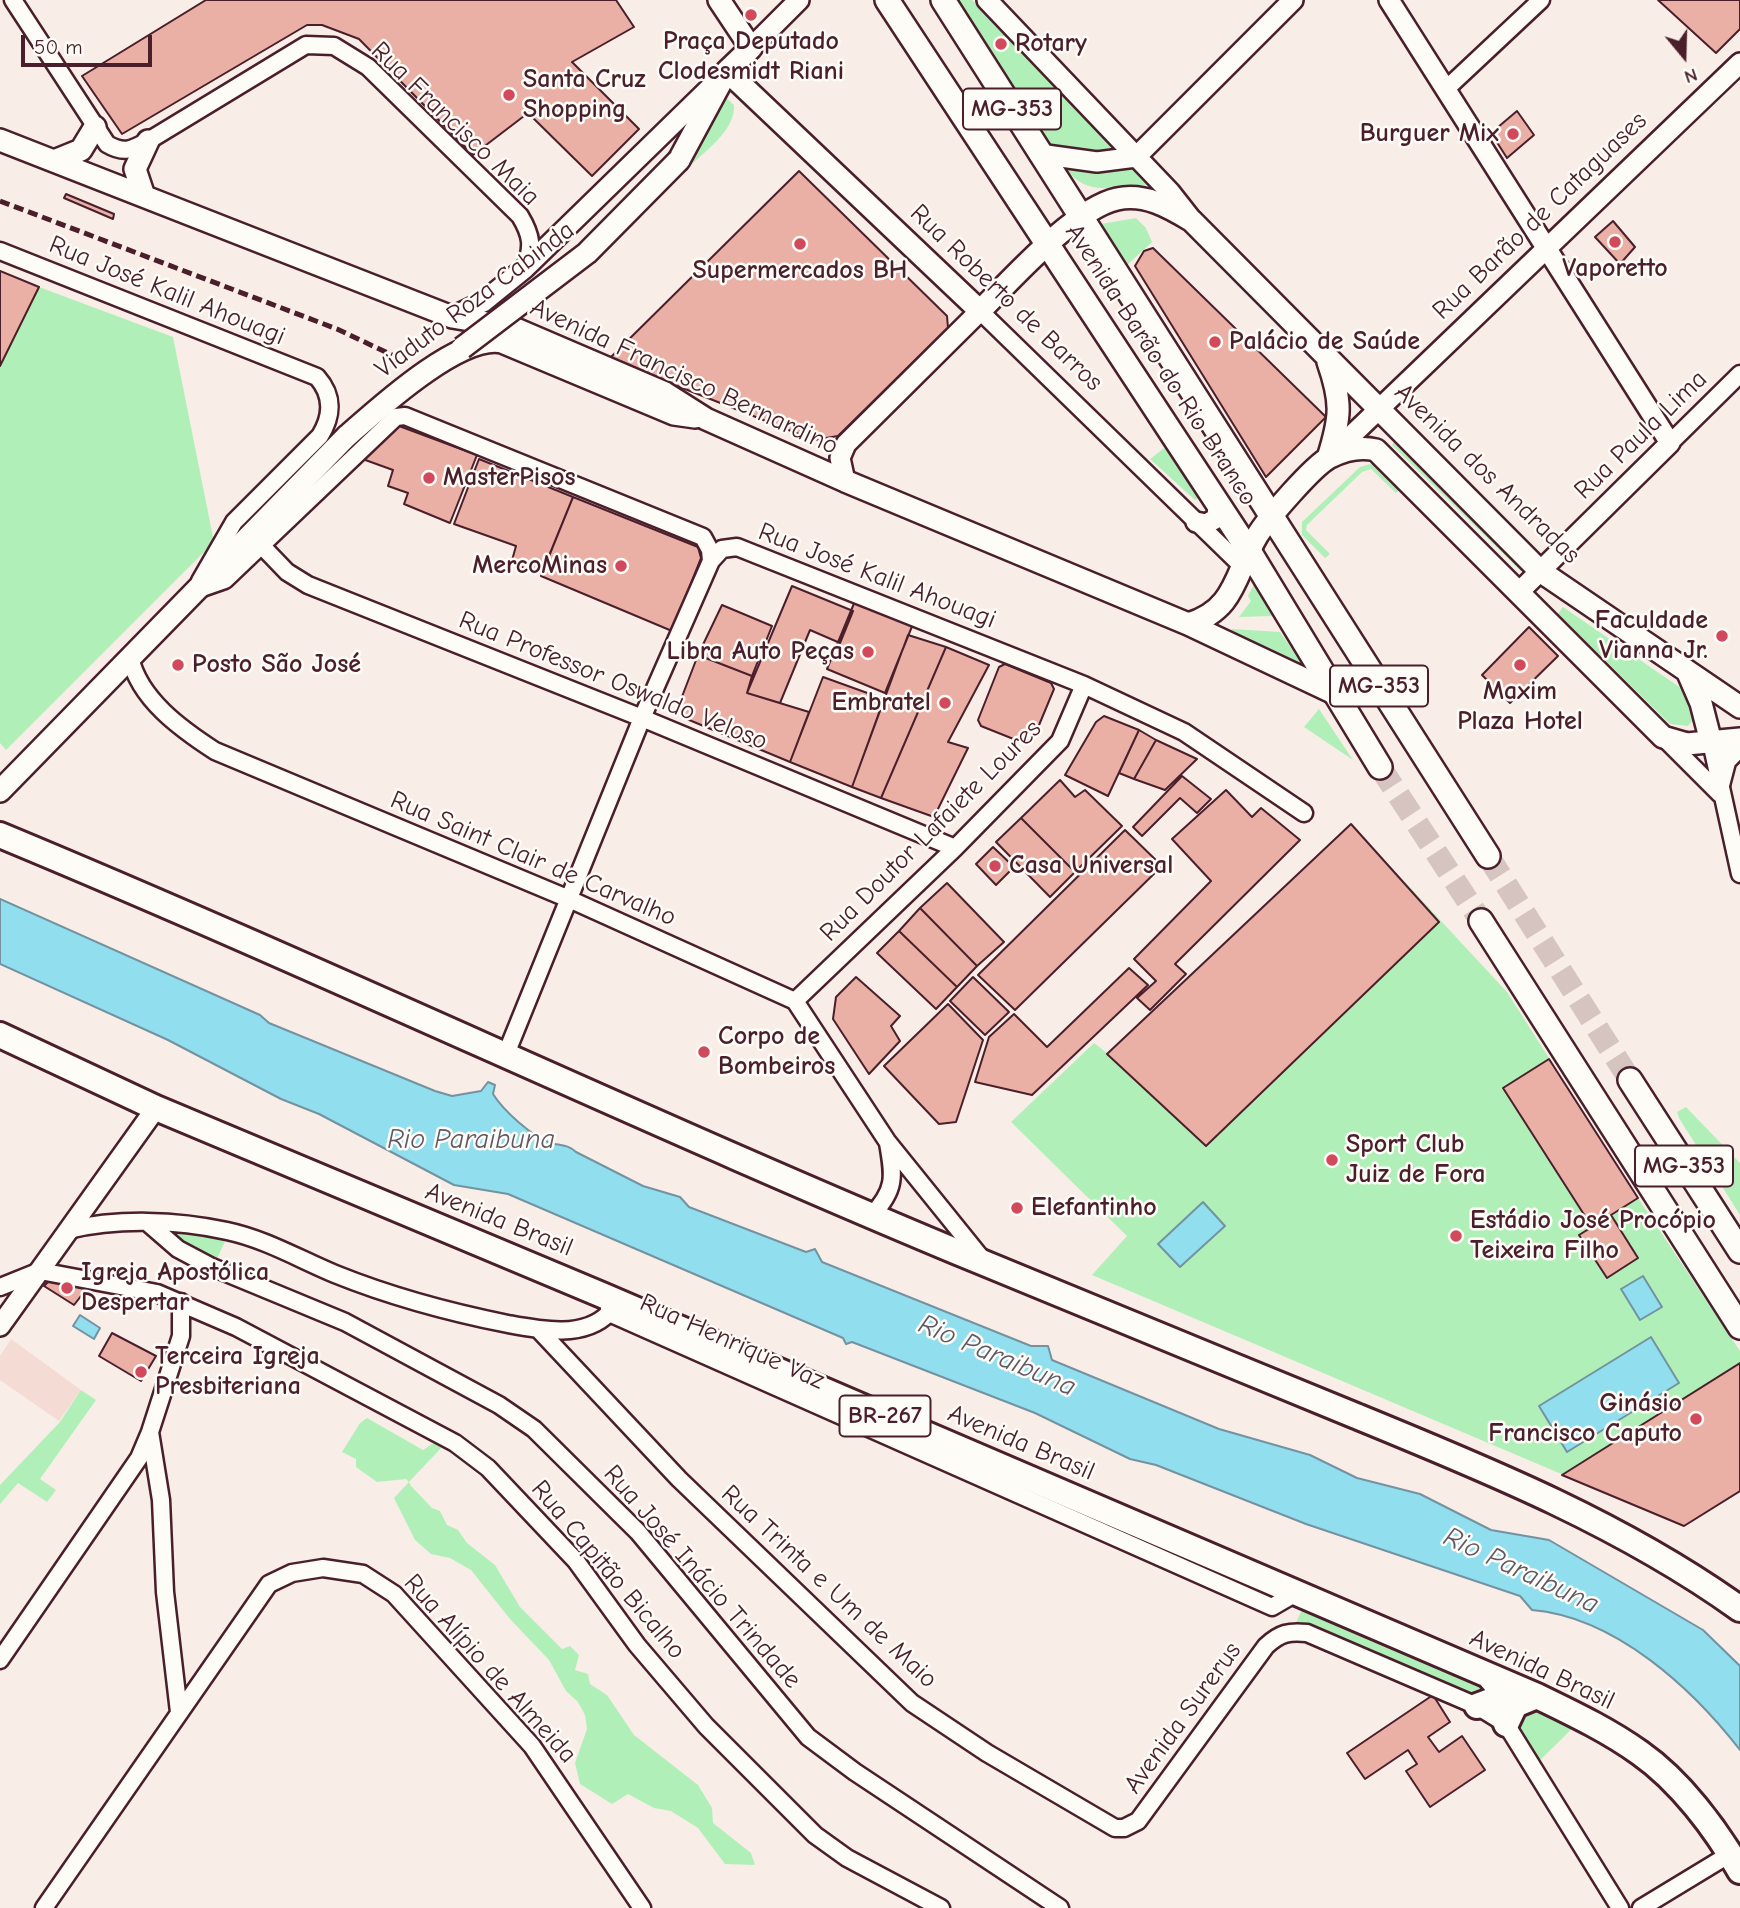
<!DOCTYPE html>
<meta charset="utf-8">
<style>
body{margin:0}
#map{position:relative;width:1740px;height:1908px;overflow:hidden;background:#f9ede7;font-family:"Comic Neue",sans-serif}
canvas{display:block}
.north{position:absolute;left:1649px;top:21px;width:70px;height:70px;-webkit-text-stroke:5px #fdfcf7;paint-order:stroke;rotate:161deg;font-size:19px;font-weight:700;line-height:28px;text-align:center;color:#4a1f2b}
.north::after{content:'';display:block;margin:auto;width:24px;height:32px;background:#4a1f2b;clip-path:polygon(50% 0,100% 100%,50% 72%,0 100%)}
.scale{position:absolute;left:21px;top:35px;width:131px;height:32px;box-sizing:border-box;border:4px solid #4a1f2b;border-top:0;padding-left:9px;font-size:21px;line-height:24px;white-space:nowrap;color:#4a1f2b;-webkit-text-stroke:5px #fdfcf7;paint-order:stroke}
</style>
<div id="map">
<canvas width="1740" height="1908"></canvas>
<div class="north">N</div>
<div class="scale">50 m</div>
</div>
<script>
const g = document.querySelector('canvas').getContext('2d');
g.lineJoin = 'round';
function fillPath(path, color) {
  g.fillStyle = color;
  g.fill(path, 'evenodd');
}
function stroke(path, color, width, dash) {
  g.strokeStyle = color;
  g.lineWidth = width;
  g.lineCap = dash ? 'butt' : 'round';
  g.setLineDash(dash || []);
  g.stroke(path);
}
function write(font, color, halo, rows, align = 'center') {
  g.font = font + ' "Comic Neue",sans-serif';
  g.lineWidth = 5;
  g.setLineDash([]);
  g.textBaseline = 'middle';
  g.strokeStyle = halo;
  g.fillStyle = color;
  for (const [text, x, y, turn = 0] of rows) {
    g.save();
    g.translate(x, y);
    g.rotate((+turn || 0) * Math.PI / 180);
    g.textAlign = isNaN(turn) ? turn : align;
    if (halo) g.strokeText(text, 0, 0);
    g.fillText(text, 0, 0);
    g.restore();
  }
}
fillPath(new Path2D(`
 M 11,1339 L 81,1390 L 59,1421 L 0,1380 L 0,1356 Z`), '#f4dbd4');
fillPath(new Path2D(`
 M 957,0 L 972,0 L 1121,148 C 1096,157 1075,153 1050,146 Z
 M 724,96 L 734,105 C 735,131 706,150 689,167 Z
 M 1058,160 L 1138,165 L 1151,178 L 1149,185 C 1106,186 1087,200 1058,160 Z
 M 1136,218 L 1146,228 L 1152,242 L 1127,265 L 1101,224 Z
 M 39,287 L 173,337 L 214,542 L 6,750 L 0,743 L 0,366 Z
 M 1394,442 L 1524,569 L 1521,571 L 1392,445 Z
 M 1168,445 L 1202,496 L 1195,500 L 1150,459 Z
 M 1370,464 L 1380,467 L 1402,488 L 1396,493 L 1371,469 L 1362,472 L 1307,525 L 1306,530 L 1330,554 L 1325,558 L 1302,535 L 1302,522 L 1360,467 Z
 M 1254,584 L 1272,616 L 1239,617 L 1251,601 L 1248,596 Z
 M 1563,607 L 1691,695 L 1695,718 L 1688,726 L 1670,724 L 1558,614 Z
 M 1232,629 L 1280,632 L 1304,666 L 1227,634 Z
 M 1319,709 L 1353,760 L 1304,727 Z
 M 1351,824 L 1507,992 L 1638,1198 L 1740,1351 L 1740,1491 L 1684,1526 L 1092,1275 L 1127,1236 L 1011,1122 L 1094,1043 L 1107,1053 Z
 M 1686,1107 L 1740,1163 L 1740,1215 L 1679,1118 L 1677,1112 Z
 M 154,1225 L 227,1237 L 215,1263 Z
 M 81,1390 L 96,1400 L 40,1479 L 56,1490 L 47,1502 L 18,1483 L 0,1504 L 0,1485 L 60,1422 Z
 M 367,1418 L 423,1450 L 438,1440 L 442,1443 L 442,1447 L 409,1482 L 411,1486 L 432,1508 L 440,1511 L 447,1525 L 458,1530 L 467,1543 L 495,1565 L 520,1607 L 562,1649 L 570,1646 L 579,1655 L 575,1670 L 588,1674 L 590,1684 L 607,1695 L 634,1735 L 698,1785 L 712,1808 L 713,1823 L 751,1853 L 755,1865 L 725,1864 L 698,1828 L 671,1811 L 654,1808 L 628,1794 L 612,1804 L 580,1784 L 575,1763 L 587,1729 L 585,1715 L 578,1702 L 566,1691 L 549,1660 L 510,1619 L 471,1570 L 450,1558 L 431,1554 L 415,1540 L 394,1498 L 409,1482 L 406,1479 L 377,1482 L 356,1467 L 356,1459 L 342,1452 L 360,1423 Z
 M 1307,1599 L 1496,1684 L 1477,1706 L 1292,1631 Z
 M 1515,1705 L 1583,1718 L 1533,1767 L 1506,1724 Z`), '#b0f0b8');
const water = new Path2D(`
 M 0,899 L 260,1015 L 269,1023 L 435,1091 L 452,1096 L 481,1091 L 488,1082 L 495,1085 L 493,1094 C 503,1110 532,1137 551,1143 C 562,1146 567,1144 576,1152 L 643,1186 L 680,1197 L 689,1207 L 806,1252 L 815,1249 L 822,1262 L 1031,1346 L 1048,1346 L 1052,1360 L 1219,1429 L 1310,1455 L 1357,1478 L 1420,1494 L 1491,1530 L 1549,1540 L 1703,1630 L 1740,1666 L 1740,1750 C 1692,1688 1615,1617 1532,1610 L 1520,1596 L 1306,1524 L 1156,1465 L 1130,1459 L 1035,1413 L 852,1342 L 846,1344 L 843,1338 L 508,1194 L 454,1185 L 319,1114 L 281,1099 L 168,1040 L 0,964 Z
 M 1203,1202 L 1225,1226 L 1180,1267 L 1158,1244 Z
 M 1643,1276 L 1662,1307 L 1640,1320 L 1621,1289 Z
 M 80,1315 L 100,1328 L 94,1339 L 73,1326 Z
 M 1651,1337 L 1679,1383 L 1567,1452 L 1539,1406 Z`);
fillPath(water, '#90deee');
stroke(water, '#7492a0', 2);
const building = new Path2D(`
 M 206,0 L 616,0 L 634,27 L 572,62 L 639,129 L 592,176 L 528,113 L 473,155 L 359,39 L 322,25 L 307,25 L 122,134 L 82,76 Z
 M 1658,0 L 1740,0 L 1740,29 L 1716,53 Z
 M 1517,111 L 1534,135 L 1507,158 L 1491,133 Z
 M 799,171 L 947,316 L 948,328 L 838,436 L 814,440 L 609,359 Z
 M 66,194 L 114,214 L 113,219 L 64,198 Z
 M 1613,221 L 1635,247 L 1620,264 L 1595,237 Z
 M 1153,248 L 1326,417 L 1266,477 L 1135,266 L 1144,251 Z
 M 0,271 L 39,287 L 0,366 Z
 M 391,423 L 477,455 L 450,523 L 404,504 L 408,493 L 388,486 L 393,470 L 357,457 Z
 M 479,459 L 573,497 L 542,573 L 511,564 L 516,546 L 454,524 Z
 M 573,497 L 698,547 L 701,558 L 672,631 L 541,576 Z
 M 792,586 L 853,611 L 840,643 L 810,630 L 780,703 L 747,693 Z
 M 855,601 L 913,624 L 885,693 L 827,669 Z
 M 722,605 L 772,626 L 752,676 L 698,655 Z
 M 1529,627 L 1558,656 L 1510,703 L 1482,675 Z
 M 908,635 L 946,647 L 881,798 L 852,787 Z
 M 946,647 L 989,665 L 948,742 L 968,748 L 934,817 L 881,798 Z
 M 698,655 L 752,676 L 747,693 L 809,712 L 790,762 L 682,717 L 678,707 Z
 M 1005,664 L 1051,683 L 1054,689 L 1032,742 L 1026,744 L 981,726 L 978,720 L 999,667 Z
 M 823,677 L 884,699 L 852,787 L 790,762 Z
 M 1104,716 L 1139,730 L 1108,796 L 1065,775 L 1096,722 Z
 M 1139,730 L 1156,740 L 1134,779 L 1119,773 Z
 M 1156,740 L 1197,759 L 1165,790 L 1134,779 Z
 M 1182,776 L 1211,799 L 1197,813 L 1180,798 L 1142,836 L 1133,827 Z
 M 1060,780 L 1075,797 L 1085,790 L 1122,826 L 1075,872 L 1021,818 Z
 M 1226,790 L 1252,817 L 1261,808 L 1300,840 L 1175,964 L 1186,974 L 1150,1010 L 1137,998 L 1156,981 L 1134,959 L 1211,881 L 1172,839 Z
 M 1021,818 L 1075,872 L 1050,897 L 996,842 Z
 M 1351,824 L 1439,922 L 1206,1146 L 1107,1054 Z
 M 1125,830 L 1162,866 L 1015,1010 L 978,975 Z
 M 993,847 L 1014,867 L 996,885 L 976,864 Z
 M 947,883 L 1004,942 L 977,966 L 920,908 Z
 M 920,908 L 977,966 L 957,987 L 899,931 Z
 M 899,931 L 957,987 L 936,1009 L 877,953 Z
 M 1129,968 L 1148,985 L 1032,1095 L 975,1082 L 989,1037 L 1014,1014 L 1047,1047 Z
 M 856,977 L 900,1016 L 891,1026 L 900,1041 L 869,1074 L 833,1019 L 836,997 Z
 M 973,977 L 1009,1012 L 985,1035 L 950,1001 Z
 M 948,1004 L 983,1040 L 956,1122 L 939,1124 L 884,1066 Z
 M 1549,1059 L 1638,1198 L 1611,1215 L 1638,1258 L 1607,1278 L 1579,1235 L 1592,1227 L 1503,1088 Z
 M 50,1280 L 88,1287 L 74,1305 L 44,1286 Z
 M 112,1333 L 156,1356 L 141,1381 L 99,1356 Z
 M 1740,1363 L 1740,1491 L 1684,1526 L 1562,1475 Z
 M 1433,1695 L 1450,1722 L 1428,1737 L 1439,1752 L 1462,1736 L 1485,1770 L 1430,1807 L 1406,1771 L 1417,1764 L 1408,1750 L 1365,1779 L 1347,1753 Z`);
fillPath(building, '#eab0a6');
stroke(building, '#4a1f2b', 2);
stroke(new Path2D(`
 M 1380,767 L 1481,921
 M 1488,856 L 1630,1080`), '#d6c4c1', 23, [23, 11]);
const minor = new Path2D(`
 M 13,0 L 107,144 C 124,154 131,150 148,141 L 306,45 L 334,46 L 368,67 L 520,216 C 532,236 533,246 525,268
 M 1445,90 L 1541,0
 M 0,251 L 317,377 C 333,395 333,415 320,436 L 234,522 L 200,581
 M 980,311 L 1244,568
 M 1670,443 L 1740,374
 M 262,546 L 287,572 L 308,585 L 642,718 L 955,848
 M 202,588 L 225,580 L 396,417 L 405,416 L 703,537 L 710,550 L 711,561
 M 130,657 C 139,699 181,729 215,751 L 569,899 L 795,1001 L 887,1141 L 983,1260
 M 1665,739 L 1720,794
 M 1711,742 L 1740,874
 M 795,1001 L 955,848 L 1060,741 L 1084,685
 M 506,1054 L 642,718 L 711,561 L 722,549 L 737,547 L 1084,685 L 1184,732 L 1304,813
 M 871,1216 C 896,1190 894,1177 888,1143
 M 148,1223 L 178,1249 L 212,1267 L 345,1322 L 499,1405 L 534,1429 L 638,1532 L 808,1737 L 855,1772 L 1060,1908
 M 68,1230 C 118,1218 177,1220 227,1231 C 265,1239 299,1259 335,1274 C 392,1297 448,1312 508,1324 C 540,1330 584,1339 609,1313 L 609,1306
 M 0,1287 L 40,1271 L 157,1293 L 236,1327 L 455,1443 L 488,1468 L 576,1561 L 637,1645 L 706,1726 L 815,1835 L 847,1858 L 941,1908
 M 609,1313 L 1272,1607 L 1296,1593
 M 539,1330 L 679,1479 L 912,1703 L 987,1753 L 1115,1828 L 1124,1828 L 1138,1821 L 1266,1646 C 1280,1633 1289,1631 1307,1633 L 1477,1706 L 1506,1724 L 1620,1908
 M 0,1660 L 139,1458 L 150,1432
 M 179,1712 L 165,1592 L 161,1500 L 150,1432 L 181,1336 L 181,1302
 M 44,1908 L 269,1584 L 292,1573 L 323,1568 L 363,1574 L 394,1594 L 532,1746 L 642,1908
 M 1641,1908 L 1730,1854`);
const tertiary = new Path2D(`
 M 987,0 L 1170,192 L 1192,220
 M 1389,0 L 1670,443 L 1519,592
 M 751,48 L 799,0
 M 1039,154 L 1097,162 L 1136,157 L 1293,0
 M 452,317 L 483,302 L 525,268 L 719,79
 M 1329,457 L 1740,63
 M 845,481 L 840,458 L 846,444 L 980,311
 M 1196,522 L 1206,524 L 1217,518 L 1218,504
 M 0,1326 L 156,1108`);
const secondary = new Path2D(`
 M 727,71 L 980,311 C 1011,280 1075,208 1117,199 C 1145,193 1169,207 1192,221 L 1540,571 L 1740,707
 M 0,140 L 452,317 L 511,327 L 665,393 L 706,419 L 845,481 L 1188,624 L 1334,693
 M 679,160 L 727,71 L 751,48 L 719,0
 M 54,161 L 81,150 L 95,127
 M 144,196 L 135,169 L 148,141
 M 1328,362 C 1342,402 1341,417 1328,458
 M 1188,624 C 1236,610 1235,573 1257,536 C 1268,518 1313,466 1330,457 C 1346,449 1360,446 1376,450 L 1663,737 L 1687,744 L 1740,739
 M 1688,673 L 1701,703 L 1711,742
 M 1719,783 L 1725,760 L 1740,745
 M 0,791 L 346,437 C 378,409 459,334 502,342 L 674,414 L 695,417`);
const primary = new Path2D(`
 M 887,0 L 1249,551 L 1380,767
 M 943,0 L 1488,856
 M 1481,921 L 1740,1327
 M 1630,1080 L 1740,1251`);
const trunk = new Path2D(`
 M 0,835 C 330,972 653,1126 984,1263 C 1107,1314 1232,1365 1356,1416 C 1488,1470 1623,1525 1740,1609
 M 0,1035 L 156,1108 L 602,1295 L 1537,1696 C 1572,1713 1608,1730 1640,1753 C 1680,1781 1716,1829 1740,1871
 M 1477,1706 L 1493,1700 L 1498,1693 L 1496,1684 L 1489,1676
 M 1506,1724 L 1515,1705 L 1537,1696`);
stroke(minor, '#4a1f2b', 21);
stroke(tertiary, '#4a1f2b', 24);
stroke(secondary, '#4a1f2b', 26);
stroke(primary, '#4a1f2b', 28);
stroke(trunk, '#4a1f2b', 30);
stroke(minor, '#fdfcf7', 16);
stroke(tertiary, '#fdfcf7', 19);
stroke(secondary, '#fdfcf7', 21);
stroke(primary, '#fdfcf7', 23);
stroke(trunk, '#fdfcf7', 24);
stroke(new Path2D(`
 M 0,201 L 337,329 L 392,355`), '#4a1f2b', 5, [10, 5]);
const secondaryBridge = new Path2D(`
 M 462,348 L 587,253 L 679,160`);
stroke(secondaryBridge, '#4a1f2b', 26, []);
stroke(secondaryBridge, '#fdfcf7', 21);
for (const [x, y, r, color] of [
 [751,15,7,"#d1495b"],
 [1001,44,7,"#d1495b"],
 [509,95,7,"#d1495b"],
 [1513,134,7,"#d1495b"],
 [1615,242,7,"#d1495b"],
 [800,244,7,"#d1495b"],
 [1215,342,7,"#d1495b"],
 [429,478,7,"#d1495b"],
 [621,566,7,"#d1495b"],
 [1722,636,7,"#d1495b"],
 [868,652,7,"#d1495b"],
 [178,665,7,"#d1495b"],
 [1520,665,7,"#d1495b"],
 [945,703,7,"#d1495b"],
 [995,866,7,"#d1495b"],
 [704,1052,7,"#d1495b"],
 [1332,1160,7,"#d1495b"],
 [1017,1208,7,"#d1495b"],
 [1456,1236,7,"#d1495b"],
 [67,1288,7,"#d1495b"],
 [141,1372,7,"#d1495b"],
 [1696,1419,7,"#d1495b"]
]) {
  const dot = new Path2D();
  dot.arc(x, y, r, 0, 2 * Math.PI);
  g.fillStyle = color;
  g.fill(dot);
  stroke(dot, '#fdfcf7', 2.5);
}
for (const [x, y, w] of [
 [1012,109,98],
 [1379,686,98],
 [1684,1166,98],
 [885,1416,91]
]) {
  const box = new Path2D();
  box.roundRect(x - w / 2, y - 20.5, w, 41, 5);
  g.fillStyle = '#fdfcf7';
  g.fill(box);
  stroke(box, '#4a1f2b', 2);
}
write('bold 24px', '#4a1f2b', null, [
 ["MG-353",1012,109],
 ["MG-353",1379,686],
 ["MG-353",1684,1166],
 ["BR-267",885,1416]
]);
write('bold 26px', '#4a1f2b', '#fdfcf7', [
 ["Praça Deputado",751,42,"center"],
 ["Clodesmidt Riani",751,72,"center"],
 ["Rotary",1015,44],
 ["Santa Cruz",523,80],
 ["Shopping",523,110],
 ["Burguer Mix",1499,134,"right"],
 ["Vaporetto",1615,269,"center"],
 ["Supermercados BH",800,271,"center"],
 ["Palácio de Saúde",1229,342],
 ["MasterPisos",443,478],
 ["MercoMinas",607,566,"right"],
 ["Faculdade",1708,621,"right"],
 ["Vianna Jr.",1708,651,"right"],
 ["Libra Auto Peças",854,652,"right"],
 ["Posto São José",192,665],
 ["Maxim",1520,692,"center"],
 ["Plaza Hotel",1520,722,"center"],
 ["Embratel",931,703,"right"],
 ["Casa Universal",1009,866],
 ["Corpo de",718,1037],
 ["Bombeiros",718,1067],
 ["Sport Club",1346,1145],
 ["Juiz de Fora",1346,1175],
 ["Elefantinho",1031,1208],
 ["Estádio José Procópio",1470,1221],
 ["Teixeira Filho",1470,1251],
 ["Igreja Apostólica",81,1273],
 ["Despertar",81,1303],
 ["Terceira Igreja",155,1357],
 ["Presbiteriana",155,1387],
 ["Ginásio",1682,1404,"right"],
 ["Francisco Caputo",1682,1434,"right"]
], 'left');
write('26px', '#4a1f2b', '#fdfcf7', [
 ["Rua Francisco Maia",455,124,44],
 ["Rua Barão de Cataguases",1540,216,-44],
 ["Rua José Kalil Ahouagi",167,291,22],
 ["Rua Roberto de Barros",1006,298,44],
 ["Viaduto Roza Cabinda",475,300,-37],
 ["Avenida Barão do Rio Branco",1161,365,57],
 ["Avenida Francisco Bernardino",684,377,25],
 ["Rua Paula Lima",1641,435,-44],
 ["Avenida dos Andradas",1487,474,44],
 ["Rua José Kalil Ahouagi",877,576,21],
 ["Rua Professor Oswaldo Veloso",613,681,22],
 ["Rua Doutor Lafaiete Loures",931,831,-45],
 ["Rua Saint Clair de Carvalho",533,859,23],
 ["Avenida Brasil",499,1220,22],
 ["Rua Henrique Vaz",732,1342,24],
 ["Avenida Brasil",1021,1443,23],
 ["Rua Capitão Bicalho",608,1570,50],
 ["Rua José Inácio Trindade",702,1577,49],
 ["Rua Trinta e Um de Maio",829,1587,43],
 ["Rua Alípio de Almeida",490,1669,48],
 ["Avenida Brasil",1542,1670,25],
 ["Avenida Surerus",1183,1718,-54]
]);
write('italic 28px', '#5f5866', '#fdfcf7', [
 ["Rio Paraibuna",471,1140],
 ["Rio Paraibuna",997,1356,23],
 ["Rio Paraibuna",1521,1571,25]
]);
</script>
